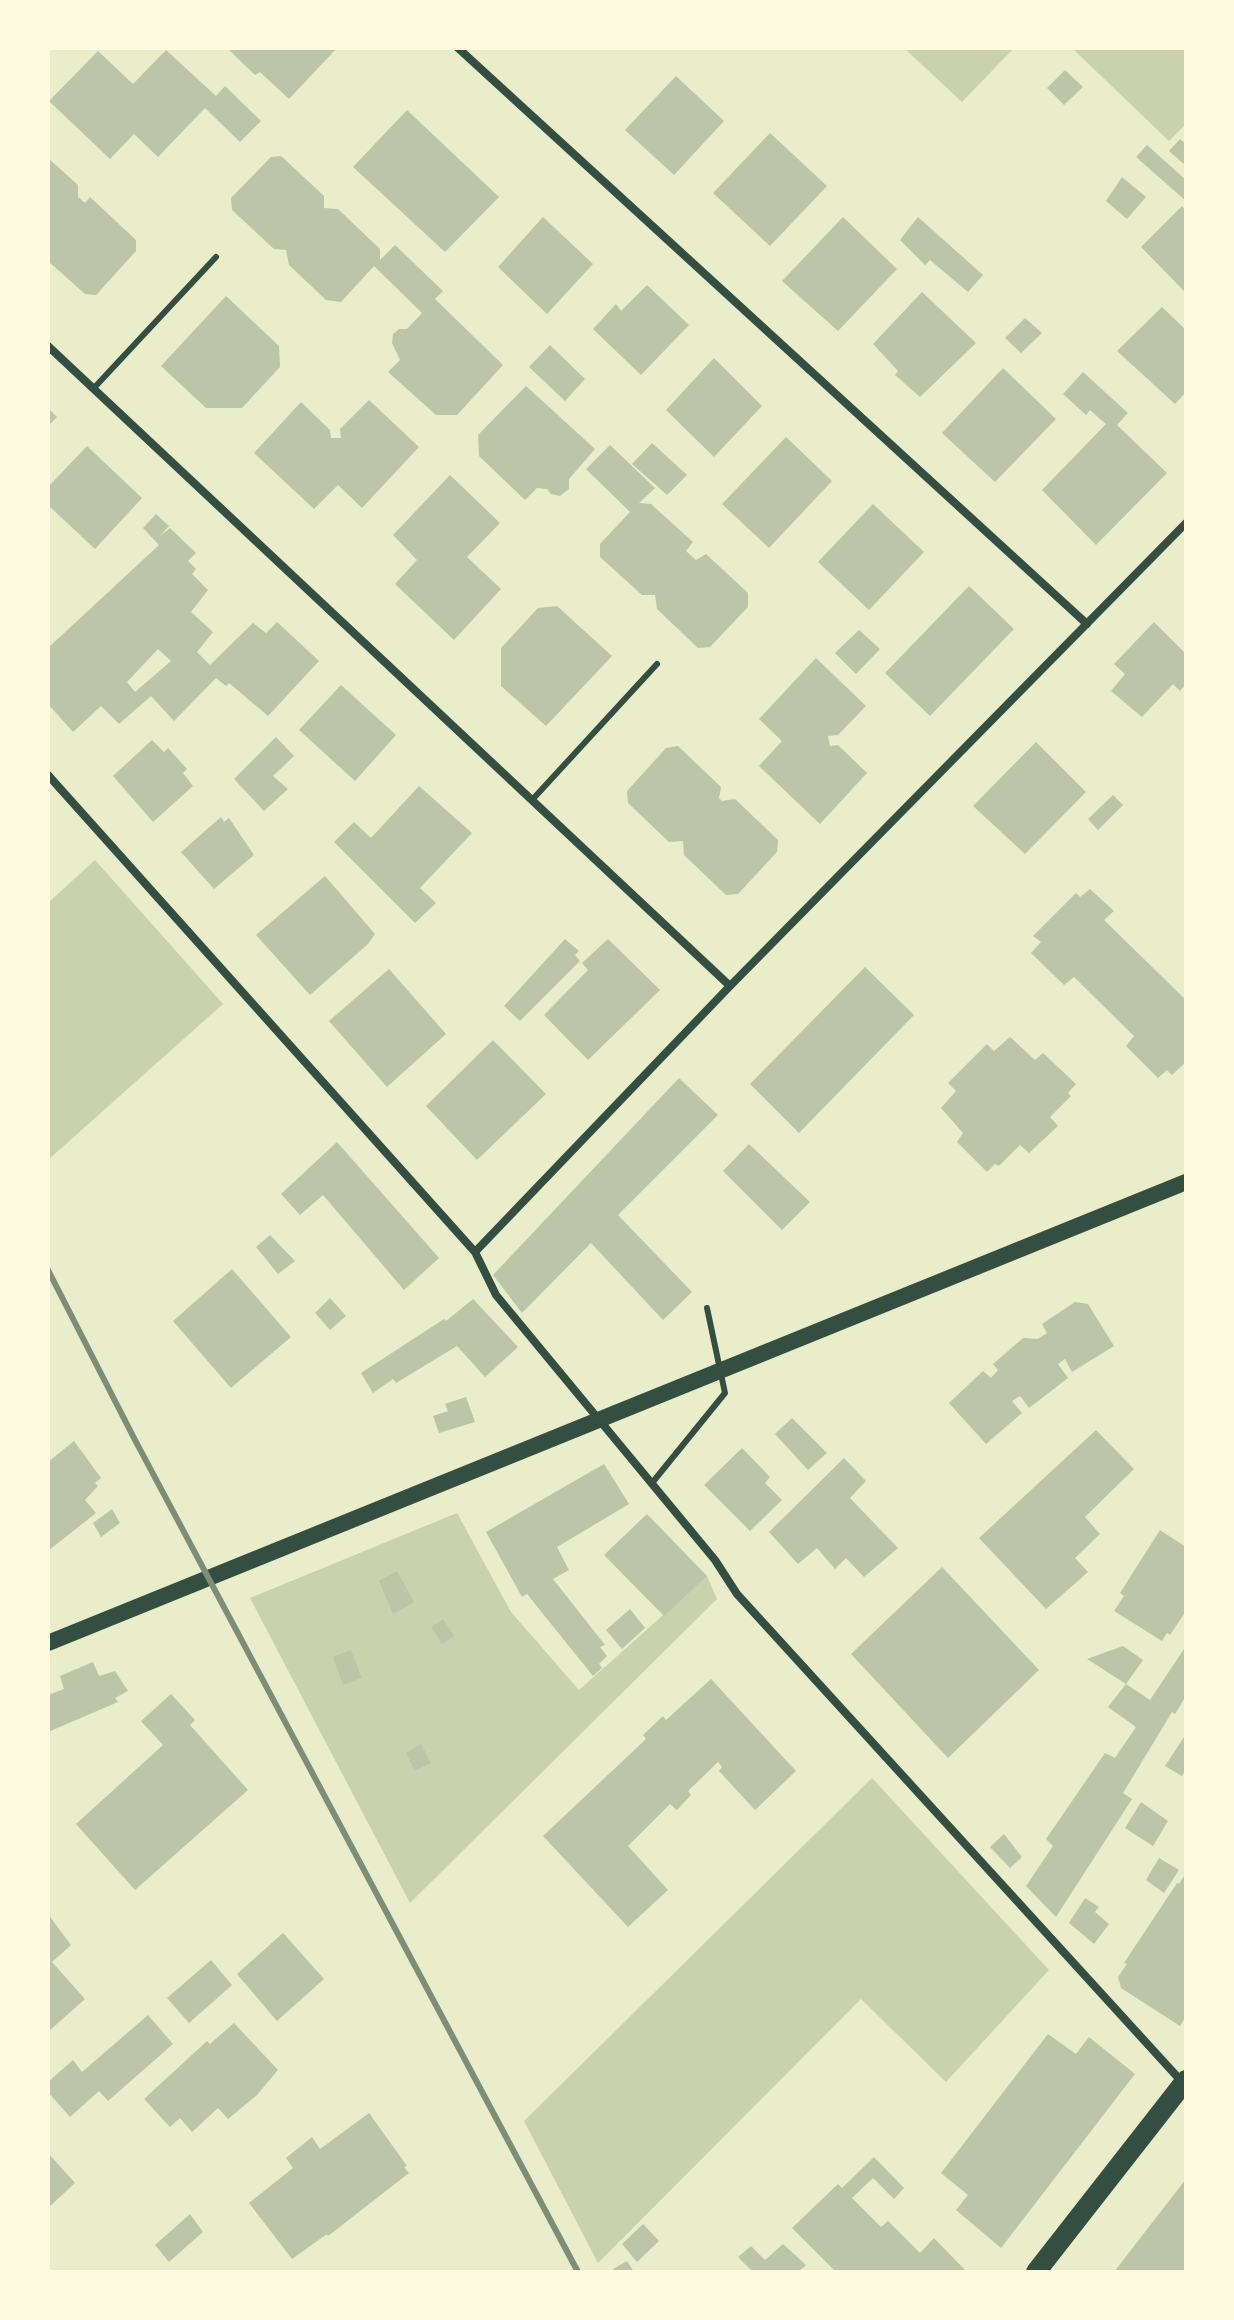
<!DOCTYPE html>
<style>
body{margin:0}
#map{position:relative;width:1234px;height:2320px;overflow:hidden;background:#e9edc9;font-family:"Asap Condensed",sans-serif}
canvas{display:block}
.frame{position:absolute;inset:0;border:50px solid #fefae0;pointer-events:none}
</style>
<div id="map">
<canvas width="1234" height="2320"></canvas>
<div class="frame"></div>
</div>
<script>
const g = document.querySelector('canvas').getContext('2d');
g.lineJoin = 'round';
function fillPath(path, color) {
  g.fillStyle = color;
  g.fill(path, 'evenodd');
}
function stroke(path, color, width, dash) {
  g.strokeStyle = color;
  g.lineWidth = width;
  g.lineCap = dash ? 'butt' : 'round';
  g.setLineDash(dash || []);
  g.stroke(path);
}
fillPath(new Path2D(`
 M 904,48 L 1014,48 L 962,102 Z
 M 1072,48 L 1186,48 L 1186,124 L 1169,141 Z
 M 95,860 L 223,1004 L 48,1160 L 48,903 Z
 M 457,1513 L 511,1612 L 579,1690 L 707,1576 L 717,1599 L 410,1903 L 250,1598 Z
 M 872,1778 L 1049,1970 L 946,2082 L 861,1999 L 598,2263 L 524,2121 Z`), '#cad2ad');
fillPath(new Path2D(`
 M 227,48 L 337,48 L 289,99 L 260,72 L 255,75 Z
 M 166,50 L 216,96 L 225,86 L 261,121 L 240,142 L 205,108 L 158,157 L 134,134 L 110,159 L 49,101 L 98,51 L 133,84 Z
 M 1065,70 L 1083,87 L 1064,105 L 1047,88 Z
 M 676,76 L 724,121 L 674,175 L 625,130 Z
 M 407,110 L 499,197 L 445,252 L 353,167 Z
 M 770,133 L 827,186 L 770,246 L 713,193 Z
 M 1180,139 L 1186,144 L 1186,166 L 1169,151 Z
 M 1147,145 L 1186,180 L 1186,201 L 1136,157 Z
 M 281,156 L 324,196 L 324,208 L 338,209 L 380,249 L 380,260 L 395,245 L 443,291 L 435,299 L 503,365 L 457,415 L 436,415 L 388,372 L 400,360 L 392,343 L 393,334 L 399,329 L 407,329 L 422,313 L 374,266 L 341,302 L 326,300 L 289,265 L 286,250 L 274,249 L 232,210 L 231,198 L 271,157 Z
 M 48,158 L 78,185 L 78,197 L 85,203 L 90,197 L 136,240 L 136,251 L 96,295 L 85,294 L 48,261 Z
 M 1122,177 L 1146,197 L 1127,219 L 1106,201 Z
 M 1182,206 L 1186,211 L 1186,293 L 1141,247 Z
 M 543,217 L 593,264 L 547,314 L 498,267 Z
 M 843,217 L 897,269 L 838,331 L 782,281 Z
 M 918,217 L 983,275 L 968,292 L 930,260 L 925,265 L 900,240 Z
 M 647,285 L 689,325 L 641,375 L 593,329 L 616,304 L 621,311 Z
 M 922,292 L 976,343 L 920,397 L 895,375 L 898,371 L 873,344 Z
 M 226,296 L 279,346 L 280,367 L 242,408 L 206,408 L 161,366 Z
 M 1162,307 L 1186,330 L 1186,392 L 1175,404 L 1117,351 Z
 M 1025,318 L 1042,333 L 1021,353 L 1005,338 Z
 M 550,345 L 585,379 L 565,401 L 529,367 Z
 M 714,358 L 762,406 L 714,457 L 666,410 Z
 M 1003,368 L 1056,419 L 995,482 L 942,433 Z
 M 1083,372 L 1128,413 L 1117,425 L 1167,473 L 1096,545 L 1042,490 L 1106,424 L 1090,410 L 1086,415 L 1063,394 Z
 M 526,386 L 595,449 L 569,479 L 569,489 L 560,496 L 551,494 L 547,489 L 537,488 L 525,500 L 479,456 L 478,435 Z
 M 369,400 L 419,447 L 362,508 L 338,485 L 314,509 L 254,453 L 301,402 L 330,430 L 331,438 L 341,438 L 340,429 Z
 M 48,408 L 57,417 L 48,426 Z
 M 786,437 L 832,481 L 769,548 L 722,504 Z
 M 652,443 L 687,475 L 667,495 L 632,464 Z
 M 610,445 L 655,488 L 639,503 L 651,504 L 693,542 L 686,551 L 696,560 L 706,554 L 748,593 L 748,607 L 710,647 L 698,648 L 657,609 L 655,595 L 642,595 L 600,557 L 600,544 L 630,512 L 586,469 Z
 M 87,446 L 142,498 L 95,549 L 48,505 L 48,487 Z
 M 450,475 L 500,523 L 467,557 L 501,589 L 454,640 L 395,584 L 417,560 L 393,535 Z
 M 873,504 L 924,552 L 869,610 L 818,562 Z
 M 156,514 L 169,526 L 159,537 L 170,528 L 196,553 L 188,561 L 196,569 L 192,574 L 208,590 L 191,612 L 213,632 L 197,652 L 210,665 L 253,623 L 266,633 L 277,622 L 319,661 L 268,716 L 229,683 L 226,686 L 216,678 L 174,721 L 151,696 L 119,724 L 101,706 L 73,732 L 48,704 L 48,648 L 159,545 L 143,528 ZM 158,649 L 171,661 L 135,692 L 127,682 Z
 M 969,586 L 1014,629 L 930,716 L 885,673 Z
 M 557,606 L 612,656 L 546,726 L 501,686 L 501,648 L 538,608 Z
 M 1154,622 L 1186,654 L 1186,684 L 1180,691 L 1173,684 L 1142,717 L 1111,691 L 1125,674 L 1114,664 Z
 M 859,630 L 880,649 L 856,674 L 835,653 Z
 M 816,658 L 866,706 L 838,735 L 828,736 L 830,746 L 838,745 L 867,773 L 820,824 L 759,766 L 782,741 L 759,719 Z
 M 341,685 L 396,735 L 355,781 L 299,730 Z
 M 276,737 L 294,756 L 273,776 L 288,789 L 264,811 L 234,779 Z
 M 152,740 L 164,752 L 168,748 L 187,769 L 183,773 L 193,786 L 153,822 L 113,776 Z
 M 1036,742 L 1086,792 L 1025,854 L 973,806 Z
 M 678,746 L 721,787 L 719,798 L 722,801 L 735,799 L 778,840 L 777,852 L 738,894 L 726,895 L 684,855 L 683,841 L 669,842 L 628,803 L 627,791 L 666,748 Z
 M 419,786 L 472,833 L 420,888 L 436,903 L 415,923 L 334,842 L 354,822 L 371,838 Z
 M 1113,795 L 1123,805 L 1098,830 L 1088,819 Z
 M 221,817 L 224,822 L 229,818 L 254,855 L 214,889 L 181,852 Z
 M 325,876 L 375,934 L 368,944 L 310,995 L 256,935 Z
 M 1090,889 L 1114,911 L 1104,920 L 1186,1000 L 1186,1062 L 1172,1075 L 1167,1070 L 1158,1078 L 1126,1046 L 1134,1036 L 1074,977 L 1064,985 L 1031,953 L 1041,942 L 1033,936 L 1076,893 L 1080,897 Z
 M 565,939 L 579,951 L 575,955 L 580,961 L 520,1021 L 504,1006 Z
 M 608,939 L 660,990 L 588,1060 L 544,1015 L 588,970 L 582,963 Z
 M 865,967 L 914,1015 L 799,1133 L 750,1084 Z
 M 389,969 L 446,1034 L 387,1087 L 329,1021 Z
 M 1010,1037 L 1035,1060 L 1043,1053 L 1076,1084 L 1068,1093 L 1071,1096 L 1050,1117 L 1058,1126 L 1029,1153 L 1020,1145 L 999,1166 L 995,1164 L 987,1172 L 957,1142 L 963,1133 L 941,1108 L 956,1091 L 948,1083 L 987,1044 L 994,1051 Z
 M 493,1040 L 546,1094 L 477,1160 L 426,1106 Z
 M 679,1078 L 718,1115 L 618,1215 L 692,1292 L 663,1320 L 591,1243 L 522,1313 L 493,1275 Z
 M 337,1142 L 439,1258 L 404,1290 L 323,1195 L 300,1215 L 281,1194 Z
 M 749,1144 L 810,1202 L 782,1230 L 723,1171 Z
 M 270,1235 L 295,1261 L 278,1274 L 256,1247 Z
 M 232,1269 L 291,1337 L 231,1388 L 173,1321 Z
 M 330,1298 L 346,1316 L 330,1330 L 315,1313 Z
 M 473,1299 L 518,1347 L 485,1377 L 457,1346 L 396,1383 L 393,1379 L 373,1393 L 361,1373 L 444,1319 L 446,1321 Z
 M 1075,1302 L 1088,1304 L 1114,1346 L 1072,1372 L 1065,1359 L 1058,1364 L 1068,1378 L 1029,1408 L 1020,1396 L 1012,1401 L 1022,1413 L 986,1444 L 949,1403 L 983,1371 L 991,1378 L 998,1370 L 993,1364 L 1023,1338 L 1038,1339 L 1047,1333 L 1042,1324 Z
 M 466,1397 L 475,1422 L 439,1433 L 433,1416 L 448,1411 L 445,1404 Z
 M 792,1418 L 827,1453 L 808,1470 L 775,1434 Z
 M 1096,1430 L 1134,1469 L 1085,1517 L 1100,1534 L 1075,1558 L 1088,1572 L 1046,1609 L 979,1538 Z
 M 74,1441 L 101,1478 L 95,1483 L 98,1486 L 85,1500 L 96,1513 L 48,1551 L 48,1462 Z
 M 742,1448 L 770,1477 L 765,1483 L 782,1500 L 750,1531 L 704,1485 Z
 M 844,1458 L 866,1481 L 850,1498 L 898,1548 L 864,1577 L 846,1558 L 835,1569 L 817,1548 L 798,1564 L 769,1532 Z
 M 604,1464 L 629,1504 L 557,1547 L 569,1570 L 553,1579 L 605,1645 L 600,1647 L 607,1656 L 599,1664 L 602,1668 L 593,1676 L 527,1594 L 522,1597 L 486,1532 Z
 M 112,1509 L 120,1523 L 101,1537 L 93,1523 Z
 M 647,1514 L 707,1576 L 664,1616 L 604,1555 Z
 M 1160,1530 L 1186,1547 L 1186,1611 L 1170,1635 L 1167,1633 L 1162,1641 L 1114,1611 L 1124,1596 L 1120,1593 Z
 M 942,1567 L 1039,1670 L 948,1758 L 851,1654 Z
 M 397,1571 L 414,1602 L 393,1614 L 379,1581 Z
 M 630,1609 L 645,1628 L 622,1649 L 606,1630 Z
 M 443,1619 L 454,1636 L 442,1644 L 431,1627 Z
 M 1123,1646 L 1143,1660 L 1126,1684 L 1087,1659 Z
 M 1186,1646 L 1186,1696 L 1175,1714 L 1172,1712 L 1123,1793 L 1132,1799 L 1056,1917 L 1026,1886 L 1053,1846 L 1046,1839 L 1105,1753 L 1115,1758 L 1136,1727 L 1108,1707 L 1126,1684 L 1150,1700 Z
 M 351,1650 L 362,1678 L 343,1685 L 333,1657 Z
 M 93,1662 L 99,1676 L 115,1671 L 128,1691 L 115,1698 L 118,1702 L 48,1732 L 48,1695 L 64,1689 L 60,1676 Z
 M 711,1679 L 796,1771 L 755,1810 L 719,1771 L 722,1767 L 718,1762 L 688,1791 L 691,1795 L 677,1810 L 670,1804 L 628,1846 L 668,1890 L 628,1927 L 543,1836 L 646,1739 L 643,1735 L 663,1716 L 666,1720 Z
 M 171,1694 L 195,1720 L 190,1725 L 248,1790 L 135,1890 L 76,1824 L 163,1745 L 141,1721 Z
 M 1186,1734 L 1186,1769 L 1182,1776 L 1165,1766 Z
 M 421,1744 L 431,1763 L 415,1771 L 406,1753 Z
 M 1141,1802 L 1168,1821 L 1153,1846 L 1125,1828 Z
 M 1004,1834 L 1022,1857 L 1010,1868 L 990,1847 Z
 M 1159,1858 L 1179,1870 L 1164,1893 L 1146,1880 Z
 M 1186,1873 L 1186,2016 L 1180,2026 L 1121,1988 L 1118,1977 L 1127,1964 L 1124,1963 L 1177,1883 L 1179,1884 Z
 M 1085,1898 L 1099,1907 L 1095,1912 L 1109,1924 L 1094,1944 L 1069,1923 Z
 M 48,1914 L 71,1945 L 52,1962 L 85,1999 L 48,2032 Z
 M 283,1933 L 324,1979 L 277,2021 L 237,1974 Z
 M 211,1960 L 232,1985 L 189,2023 L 167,1998 Z
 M 148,2015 L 173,2044 L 108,2101 L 99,2091 L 70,2117 L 48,2092 L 48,2082 L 73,2060 L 82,2072 Z
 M 234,2023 L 278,2070 L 257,2095 L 228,2119 L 218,2108 L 192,2132 L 180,2118 L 170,2127 L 144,2099 L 207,2041 L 210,2044 Z
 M 1048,2034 L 1076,2054 L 1089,2037 L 1135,2074 L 1001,2248 L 956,2210 L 968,2195 L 941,2173 Z
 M 369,2113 L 407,2166 L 404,2167 L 409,2173 L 328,2236 L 327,2234 L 292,2259 L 249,2203 L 293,2168 L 286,2158 L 312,2137 L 320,2149 Z
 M 48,2153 L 75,2183 L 48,2208 Z
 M 874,2157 L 904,2188 L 894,2199 L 873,2178 L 852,2198 L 881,2227 L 888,2221 L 920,2253 L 934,2238 L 967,2272 L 836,2272 L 792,2228 L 838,2184 L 842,2188 Z
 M 1186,2179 L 1186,2272 L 1114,2272 L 1148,2228 Z
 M 190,2214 L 203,2232 L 169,2262 L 155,2245 Z
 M 643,2224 L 659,2241 L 637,2262 L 622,2244 Z
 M 783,2244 L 806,2265 L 798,2272 L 753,2272 L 738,2257 L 751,2246 L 765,2260 Z
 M 627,2261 L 634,2272 L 614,2272 L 613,2269 Z`), '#bcc5a7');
stroke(new Path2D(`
 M 93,389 L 216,257
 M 532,800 L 657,664
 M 652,1483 L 725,1393 L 707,1308`), '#344e41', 6);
stroke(new Path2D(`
 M 458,48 L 1087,624
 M 48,346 L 730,986
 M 48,775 L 475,1252 L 496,1295 L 715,1560 L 737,1594 L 1183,2083
 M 475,1252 L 730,986 L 1186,523`), '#344e41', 8);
stroke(new Path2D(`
 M 48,1643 L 1186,1182`), '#344e41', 16);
stroke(new Path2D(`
 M 1036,2272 L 1186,2080`), '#344e41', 20);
stroke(new Path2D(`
 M 48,1270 L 135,1440 L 578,2272`), '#7c8e77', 6);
</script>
